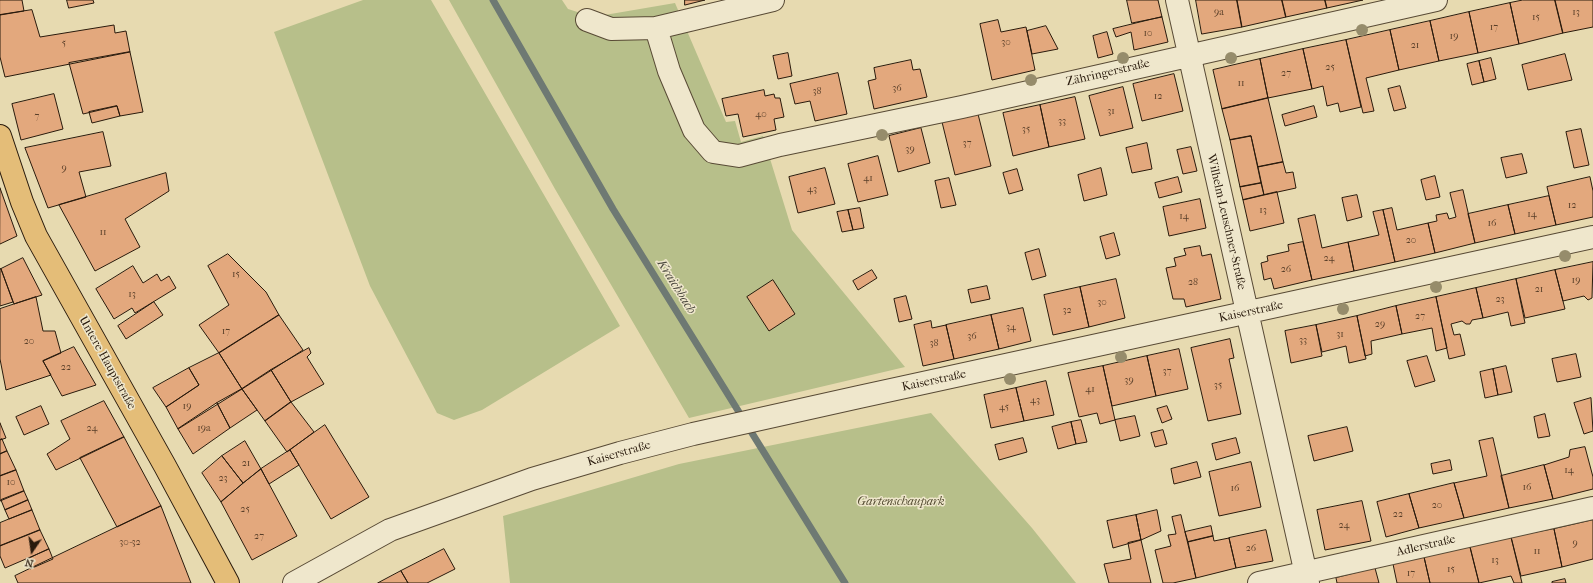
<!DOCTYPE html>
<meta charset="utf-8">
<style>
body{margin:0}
#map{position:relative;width:1593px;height:583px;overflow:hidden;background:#e7dab0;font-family:"IM FELL French Canon",serif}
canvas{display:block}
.north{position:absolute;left:12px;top:531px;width:40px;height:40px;-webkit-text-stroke:3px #efe7cc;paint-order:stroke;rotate:193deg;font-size:11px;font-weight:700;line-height:16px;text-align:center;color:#291a0c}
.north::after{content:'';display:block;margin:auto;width:14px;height:18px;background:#291a0c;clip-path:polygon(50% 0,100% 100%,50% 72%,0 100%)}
</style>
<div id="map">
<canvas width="1593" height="583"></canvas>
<div class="north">N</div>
</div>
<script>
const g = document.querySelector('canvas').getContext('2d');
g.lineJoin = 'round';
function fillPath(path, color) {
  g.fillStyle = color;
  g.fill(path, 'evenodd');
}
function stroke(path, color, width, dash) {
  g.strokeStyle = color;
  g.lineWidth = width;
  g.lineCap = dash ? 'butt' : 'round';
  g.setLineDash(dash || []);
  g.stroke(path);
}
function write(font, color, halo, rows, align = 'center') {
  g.font = font + ' "IM FELL French Canon",serif';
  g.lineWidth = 3;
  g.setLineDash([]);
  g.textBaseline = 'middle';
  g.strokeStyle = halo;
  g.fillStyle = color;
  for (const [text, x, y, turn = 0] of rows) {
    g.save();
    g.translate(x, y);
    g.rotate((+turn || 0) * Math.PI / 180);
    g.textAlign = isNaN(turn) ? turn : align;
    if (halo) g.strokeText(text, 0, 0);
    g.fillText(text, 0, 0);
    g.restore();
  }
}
fillPath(new Path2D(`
 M 363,0 L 431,0 L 620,326 L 482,410 L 454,420 L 437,413 L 370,286 L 274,32 Z
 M 449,0 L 562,0 L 568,9 L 593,17 L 675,3 L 726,122 L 735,121 L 741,142 L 763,136 L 792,230 L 905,367 L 689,418 L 555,189 Z
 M 931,413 L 1032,528 L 1076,583 L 510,583 L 503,516 L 679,464 Z`), '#b7bf8a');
stroke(new Path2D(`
 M 493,0 L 613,209 L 845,583`), '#6e7973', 7);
const building = new Path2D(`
 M 0,0 L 22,0 L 24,11 L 0,15 Z
 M 67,0 L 93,0 L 94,3 L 69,8 Z
 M 685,0 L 705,0 L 685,5 Z
 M 1127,0 L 1158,0 L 1162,17 L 1132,23 Z
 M 1196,0 L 1237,0 L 1242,27 L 1202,34 Z
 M 1237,0 L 1282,0 L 1286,17 L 1242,27 Z
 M 1282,0 L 1325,0 L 1327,8 L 1286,17 Z
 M 1325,0 L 1363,0 L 1327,8 Z
 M 1523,0 L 1555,0 L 1563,33 L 1519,44 L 1510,3 Z
 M 1555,0 L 1593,0 L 1593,27 L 1563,33 Z
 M 1510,3 L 1519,44 L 1478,53 L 1469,12 Z
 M 32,10 L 40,37 L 114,25 L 115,33 L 126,31 L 130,52 L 5,77 L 0,57 L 0,15 Z
 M 1469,12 L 1478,53 L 1439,61 L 1430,21 Z
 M 1162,17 L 1168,42 L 1134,50 L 1131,32 L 1116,37 L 1113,29 Z
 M 998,20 L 1001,32 L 1026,27 L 1035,70 L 992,80 L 980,24 Z
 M 1430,21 L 1439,61 L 1399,70 L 1390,30 Z
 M 1046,26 L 1058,49 L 1032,54 L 1027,31 Z
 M 1390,30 L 1399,70 L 1366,78 L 1374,111 L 1363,113 L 1346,40 Z
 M 1107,32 L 1113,54 L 1098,58 L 1093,36 Z
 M 1346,40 L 1361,107 L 1340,112 L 1338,103 L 1327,106 L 1323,86 L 1312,89 L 1303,49 Z
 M 1303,49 L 1312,89 L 1268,98 L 1260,59 Z
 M 130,52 L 143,112 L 120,116 L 117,106 L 83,114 L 69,63 Z
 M 788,53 L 792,76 L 778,79 L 773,56 Z
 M 1565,54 L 1572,80 L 1528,90 L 1522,65 Z
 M 1491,58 L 1496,79 L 1484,82 L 1479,61 Z
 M 1260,59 L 1268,98 L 1222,109 L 1213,70 Z
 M 911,60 L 913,70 L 920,69 L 927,97 L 874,109 L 868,81 L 876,79 L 874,68 Z
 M 1479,61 L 1484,82 L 1472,85 L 1467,64 Z
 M 838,73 L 847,114 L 815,121 L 810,101 L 795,104 L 790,84 Z
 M 1174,74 L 1183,111 L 1142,121 L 1133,84 Z
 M 1400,86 L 1406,108 L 1394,111 L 1388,89 Z
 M 1123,87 L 1133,128 L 1100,136 L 1089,96 Z
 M 764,90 L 765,96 L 774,94 L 775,98 L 780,98 L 784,117 L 774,119 L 776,130 L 743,137 L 738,114 L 726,116 L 722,99 Z
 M 54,94 L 63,129 L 21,140 L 12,104 Z
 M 1075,97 L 1085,139 L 1049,147 L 1040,105 Z
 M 1268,98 L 1283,162 L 1258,167 L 1251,136 L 1230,140 L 1222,109 Z
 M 1040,105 L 1049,147 L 1013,156 L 1003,113 Z
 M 117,106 L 120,116 L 92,123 L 89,112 Z
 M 1314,106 L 1317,117 L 1285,126 L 1282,115 Z
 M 978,114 L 991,166 L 955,175 L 942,122 Z
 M 921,128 L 930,163 L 898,172 L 889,136 Z
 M 1581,129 L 1589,165 L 1574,168 L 1566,132 Z
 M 103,132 L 111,166 L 79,172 L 86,197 L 48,208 L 25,148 Z
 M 1251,136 L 1261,183 L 1240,187 L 1230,140 Z
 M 1147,143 L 1152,169 L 1132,173 L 1126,148 Z
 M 1191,147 L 1197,171 L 1183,174 L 1177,150 Z
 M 1522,154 L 1527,173 L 1506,178 L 1501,158 Z
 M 878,156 L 888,195 L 858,202 L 848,164 Z
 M 1283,162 L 1286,173 L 1293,172 L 1296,188 L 1264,195 L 1258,167 Z
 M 825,168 L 835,204 L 798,213 L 789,177 Z
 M 1101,168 L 1107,195 L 1084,201 L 1078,175 Z
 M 1017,169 L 1023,190 L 1009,194 L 1003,173 Z
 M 166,173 L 169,191 L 125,219 L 140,247 L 95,271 L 59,205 Z
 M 1435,176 L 1440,197 L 1426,200 L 1421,180 Z
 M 1178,177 L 1182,192 L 1159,198 L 1155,183 Z
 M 1590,177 L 1593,191 L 1593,217 L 1556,225 L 1547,187 Z
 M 949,178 L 956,205 L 941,208 L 935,181 Z
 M 1261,183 L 1264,195 L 1243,200 L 1240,187 Z
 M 0,188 L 17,236 L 0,244 Z
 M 1463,190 L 1475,243 L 1435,253 L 1428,223 L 1437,221 L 1436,215 L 1447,213 L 1449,219 L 1456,217 L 1450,193 Z
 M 1277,192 L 1284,223 L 1250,231 L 1243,200 Z
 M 1357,195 L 1362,217 L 1347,221 L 1342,198 Z
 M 1549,196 L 1556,225 L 1515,234 L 1508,205 Z
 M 1200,199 L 1206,228 L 1169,236 L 1163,207 Z
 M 1508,205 L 1515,234 L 1475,243 L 1468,214 Z
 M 860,208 L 864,228 L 853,230 L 848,210 Z
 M 1392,208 L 1397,230 L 1428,223 L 1435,253 L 1395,262 L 1383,210 Z
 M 848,210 L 853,230 L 842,232 L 837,212 Z
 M 1383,210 L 1395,262 L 1354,271 L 1348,242 L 1379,235 L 1373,212 Z
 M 1315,215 L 1322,248 L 1348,242 L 1354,271 L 1312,280 L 1298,219 Z
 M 1114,233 L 1120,255 L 1106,259 L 1100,237 Z
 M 1303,242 L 1312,280 L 1274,289 L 1271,278 L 1264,280 L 1261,263 L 1268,261 L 1267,256 L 1289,251 L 1288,245 Z
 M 1200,246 L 1202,256 L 1211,254 L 1221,299 L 1186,307 L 1184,299 L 1173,299 L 1166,268 L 1176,266 L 1174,258 L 1186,255 L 1184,249 Z
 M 1039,249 L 1046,276 L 1032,280 L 1025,253 Z
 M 228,254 L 266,292 L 279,315 L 219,353 L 199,325 L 229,305 L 208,266 Z
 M 23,258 L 42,295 L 14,304 L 1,269 Z
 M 1593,262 L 1592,298 L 1588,300 L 1584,296 L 1563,301 L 1555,270 Z
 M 133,266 L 143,283 L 157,274 L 161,281 L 169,276 L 176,288 L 135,313 L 132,308 L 114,319 L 96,289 Z
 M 1,269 L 13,302 L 0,306 L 0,269 Z
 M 872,270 L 877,278 L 858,290 L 853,281 Z
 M 1555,270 L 1565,309 L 1525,318 L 1516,279 Z
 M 1116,279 L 1125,318 L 1089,327 L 1080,287 Z
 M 1516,279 L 1525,323 L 1511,326 L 1508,312 L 1483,318 L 1476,288 Z
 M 773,280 L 795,314 L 769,331 L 747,297 Z
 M 987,286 L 990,299 L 971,303 L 968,290 Z
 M 1080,287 L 1089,327 L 1053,335 L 1044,295 Z
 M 1476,288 L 1483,318 L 1472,320 L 1470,324 L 1466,324 L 1462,321 L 1451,324 L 1454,335 L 1460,334 L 1465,355 L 1449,359 L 1436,297 Z
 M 906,296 L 912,319 L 899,322 L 894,299 Z
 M 36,297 L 43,331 L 55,331 L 61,353 L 43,361 L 51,375 L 6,390 L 0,359 L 0,309 Z
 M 1436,297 L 1447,348 L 1436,351 L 1432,328 L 1402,334 L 1396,306 Z
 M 154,302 L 163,315 L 126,339 L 118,326 Z
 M 1396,306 L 1402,334 L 1371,341 L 1372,354 L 1365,356 L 1357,316 Z
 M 1023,308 L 1031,341 L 999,349 L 991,315 Z
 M 279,315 L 303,350 L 242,389 L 219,353 Z
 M 991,315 L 999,349 L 954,359 L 946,325 Z
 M 1357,316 L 1366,359 L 1349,363 L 1346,346 L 1322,352 L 1316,325 Z
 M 931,321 L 932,328 L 946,325 L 954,359 L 923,366 L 914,325 Z
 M 1316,325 L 1322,356 L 1291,363 L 1285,331 Z
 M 1230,339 L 1234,358 L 1229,359 L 1241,414 L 1208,421 L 1191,348 Z
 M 74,347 L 96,385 L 62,396 L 43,361 Z
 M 309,348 L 311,353 L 307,357 L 324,384 L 291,402 L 271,370 Z
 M 1179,349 L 1188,389 L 1156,396 L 1147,356 Z
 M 219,353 L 242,389 L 178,429 L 166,407 L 199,385 L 189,368 Z
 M 1576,354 L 1581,377 L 1557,382 L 1552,359 Z
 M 1147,356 L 1156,396 L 1112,406 L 1103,366 Z
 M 1427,356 L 1435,381 L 1415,387 L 1407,361 Z
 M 1103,366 L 1115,420 L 1100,424 L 1097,413 L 1079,417 L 1068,373 Z
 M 1506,366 L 1512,392 L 1498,395 L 1493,369 Z
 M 189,368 L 199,385 L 166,407 L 153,388 Z
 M 1493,369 L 1498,395 L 1485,398 L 1480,372 Z
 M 271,370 L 291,402 L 265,421 L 242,389 Z
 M 1046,381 L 1054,415 L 1024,421 L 1016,388 Z
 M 1016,388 L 1024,421 L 991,428 L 984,395 Z
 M 242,389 L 257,410 L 230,428 L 217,403 Z
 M 1591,398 L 1593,431 L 1584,434 L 1574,403 Z
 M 104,401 L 124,437 L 56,470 L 47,454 L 70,439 L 61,421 Z
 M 291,402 L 314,432 L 287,452 L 265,421 Z
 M 217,403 L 230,428 L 193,454 L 178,429 Z
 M 41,406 L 49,424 L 24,435 L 16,417 Z
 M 1167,406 L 1172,419 L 1162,423 L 1157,409 Z
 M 1545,414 L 1550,436 L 1538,438 L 1534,417 Z
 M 1135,416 L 1140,436 L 1120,441 L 1115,420 Z
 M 1081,420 L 1087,442 L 1076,444 L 1071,422 Z
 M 1071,422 L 1076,444 L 1058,449 L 1052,427 Z
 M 0,423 L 6,438 L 0,440 Z
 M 325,425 L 369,497 L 331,519 L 290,450 Z
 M 1347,427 L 1353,451 L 1314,461 L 1308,436 Z
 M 1163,430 L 1167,444 L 1155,447 L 1151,433 Z
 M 124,437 L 161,506 L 117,527 L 80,458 Z
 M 1023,438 L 1027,452 L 999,460 L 995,445 Z
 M 1236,438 L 1240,453 L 1216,460 L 1212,444 Z
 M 1493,438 L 1509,508 L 1464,518 L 1454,483 L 1487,476 L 1479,441 Z
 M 2,439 L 7,451 L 0,454 L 0,440 Z
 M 245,441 L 261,469 L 243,483 L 222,456 Z
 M 1585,447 L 1593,477 L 1593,489 L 1553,499 L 1544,465 L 1569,457 L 1570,450 Z
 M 290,450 L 299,465 L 269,484 L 261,469 Z
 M 7,451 L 16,470 L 0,476 L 0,454 Z
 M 222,456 L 243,483 L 221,502 L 202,473 Z
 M 1450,460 L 1452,470 L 1433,474 L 1431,464 Z
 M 1197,462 L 1201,477 L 1174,484 L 1171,469 Z
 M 1251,462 L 1261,507 L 1219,516 L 1209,472 Z
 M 1544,465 L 1553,499 L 1509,508 L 1501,476 Z
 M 261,469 L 297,536 L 252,560 L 221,502 Z
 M 16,470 L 24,491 L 0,501 L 0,476 Z
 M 1454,483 L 1464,518 L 1419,528 L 1409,494 Z
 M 24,491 L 28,500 L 5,510 L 1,500 Z
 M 1409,494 L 1419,528 L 1386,537 L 1377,502 Z
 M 28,500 L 32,510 L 9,519 L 5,510 Z
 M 1362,501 L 1371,541 L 1325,550 L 1317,510 Z
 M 161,506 L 191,583 L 18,583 L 15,576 Z
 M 32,510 L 40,530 L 0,546 L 0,523 Z
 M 1157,510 L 1161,531 L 1141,540 L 1136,515 Z
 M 1136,515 L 1141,540 L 1113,548 L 1107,521 Z
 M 1181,515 L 1196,578 L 1173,583 L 1163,583 L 1155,550 L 1171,546 L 1168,535 L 1176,534 L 1172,517 Z
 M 1593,520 L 1593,559 L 1562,567 L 1554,529 Z
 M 1211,526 L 1213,536 L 1188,542 L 1185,532 Z
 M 1554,529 L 1562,567 L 1521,576 L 1511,537 Z
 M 40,530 L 49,549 L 5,568 L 0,556 L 0,546 Z
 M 1266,530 L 1273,561 L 1236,568 L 1229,538 Z
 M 1213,536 L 1214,541 L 1229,538 L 1236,568 L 1196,578 L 1188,542 Z
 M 1511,537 L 1522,583 L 1514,583 L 1511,576 L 1479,583 L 1470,547 Z
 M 1141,540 L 1151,583 L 1109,583 L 1104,564 L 1131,559 L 1128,543 Z
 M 1470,547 L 1479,583 L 1430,583 L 1424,557 Z
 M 49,549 L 53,559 L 30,569 L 26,560 Z
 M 444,549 L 455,569 L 427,583 L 408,583 L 401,571 Z
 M 1424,557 L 1430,583 L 1397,583 L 1393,564 Z
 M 1375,568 L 1379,583 L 1337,583 L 1336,578 Z
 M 401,571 L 408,583 L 378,583 Z
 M 1565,579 L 1566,583 L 1552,583 L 1552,582 Z`);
fillPath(building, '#e3a87d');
stroke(building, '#291a0c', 1);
const minor = new Path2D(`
 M 773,0 L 656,28 L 669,71 L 694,130 L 713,152 L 739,156 L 780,145 L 962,107 L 1436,0
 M 1177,0 L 1308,583
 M 587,20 L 611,29 L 656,28
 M 294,583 L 390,530 L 532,479 L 620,453 L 693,434 L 859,397 L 1593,237
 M 1259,583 L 1593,508`);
const major = new Path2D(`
 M 0,136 L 22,202 L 36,236 L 165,466 L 228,583`);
stroke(minor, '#584a35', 24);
stroke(major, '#291a0c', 24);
stroke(minor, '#efe7cc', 22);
stroke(major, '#e4bd78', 22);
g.fillStyle = '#968c6b';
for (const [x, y] of [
 [1362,30],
 [1123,58],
 [1231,58],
 [1031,80],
 [882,135],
 [1565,256],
 [1436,287],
 [1343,309],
 [1121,357],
 [1010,379]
]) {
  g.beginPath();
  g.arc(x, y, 6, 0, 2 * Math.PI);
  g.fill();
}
write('10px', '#583e28', null, [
 ["9a",1219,13],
 ["13",1576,13],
 ["15",1536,18],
 ["17",1494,28],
 ["10",1148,34],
 ["19",1454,37],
 ["30",1006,43],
 ["5",64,44],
 ["21",1415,46],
 ["25",1330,68],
 ["27",1286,74],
 ["11",1241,84],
 ["36",897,89],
 ["38",817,92],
 ["12",1158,97],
 ["31",1111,112],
 ["40",761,115],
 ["7",37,117],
 ["33",1062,122],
 ["35",1026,130],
 ["37",967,144],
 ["39",910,150],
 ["9",64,169],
 ["41",868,179],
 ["43",812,190],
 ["12",1572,206],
 ["13",1263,211],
 ["14",1532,215],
 ["14",1184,217],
 ["16",1492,224],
 ["11",103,233],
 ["20",1411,241],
 ["24",1329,259],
 ["26",1286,270],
 ["15",236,275],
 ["19",1576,281],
 ["28",1193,283],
 ["21",1539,290],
 ["13",132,295],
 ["23",1500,300],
 ["30",1102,303],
 ["32",1067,311],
 ["27",1420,317],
 ["29",1380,325],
 ["34",1011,328],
 ["17",226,332],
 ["31",1340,335],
 ["36",972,337],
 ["33",1303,341],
 ["20",29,342],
 ["38",934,344],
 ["22",66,368],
 ["37",1167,372],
 ["39",1129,381],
 ["35",1218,386],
 ["41",1090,390],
 ["43",1035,401],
 ["19",187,407],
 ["45",1004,408],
 ["24",92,429],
 ["19a",204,429],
 ["21",246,464],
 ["14",1569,471],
 ["23",223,479],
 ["10",11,483],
 ["16",1527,488],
 ["16",1235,489],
 ["20",1437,506],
 ["25",245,510],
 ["22",1398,515],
 ["24",1344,526],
 ["27",259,537],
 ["30-32",130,543],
 ["9",1575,544],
 ["26",1251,549],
 ["11",1537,552],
 ["13",1495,561],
 ["15",1451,570],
 ["17",1411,574]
]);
write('12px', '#291a0c', '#efe7cc', [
 ["Zähringerstraße",1108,73,-13],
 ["Wilhelm-Leuschner-Straße",1226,222,77],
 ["Kaiserstraße",1251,312,-12],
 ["Untere Hauptstraße",107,363,61],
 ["Kaiserstraße",934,381,-12],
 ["Kaiserstraße",619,454,-16],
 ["Adlerstraße",1426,546,-13]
]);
write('italic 12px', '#544c32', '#efe7cc', [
 ["Gartenschaupark",901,502]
]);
write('italic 13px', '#4c493f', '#efe7cc', [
 ["Kraichbach",676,287,58]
]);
</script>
